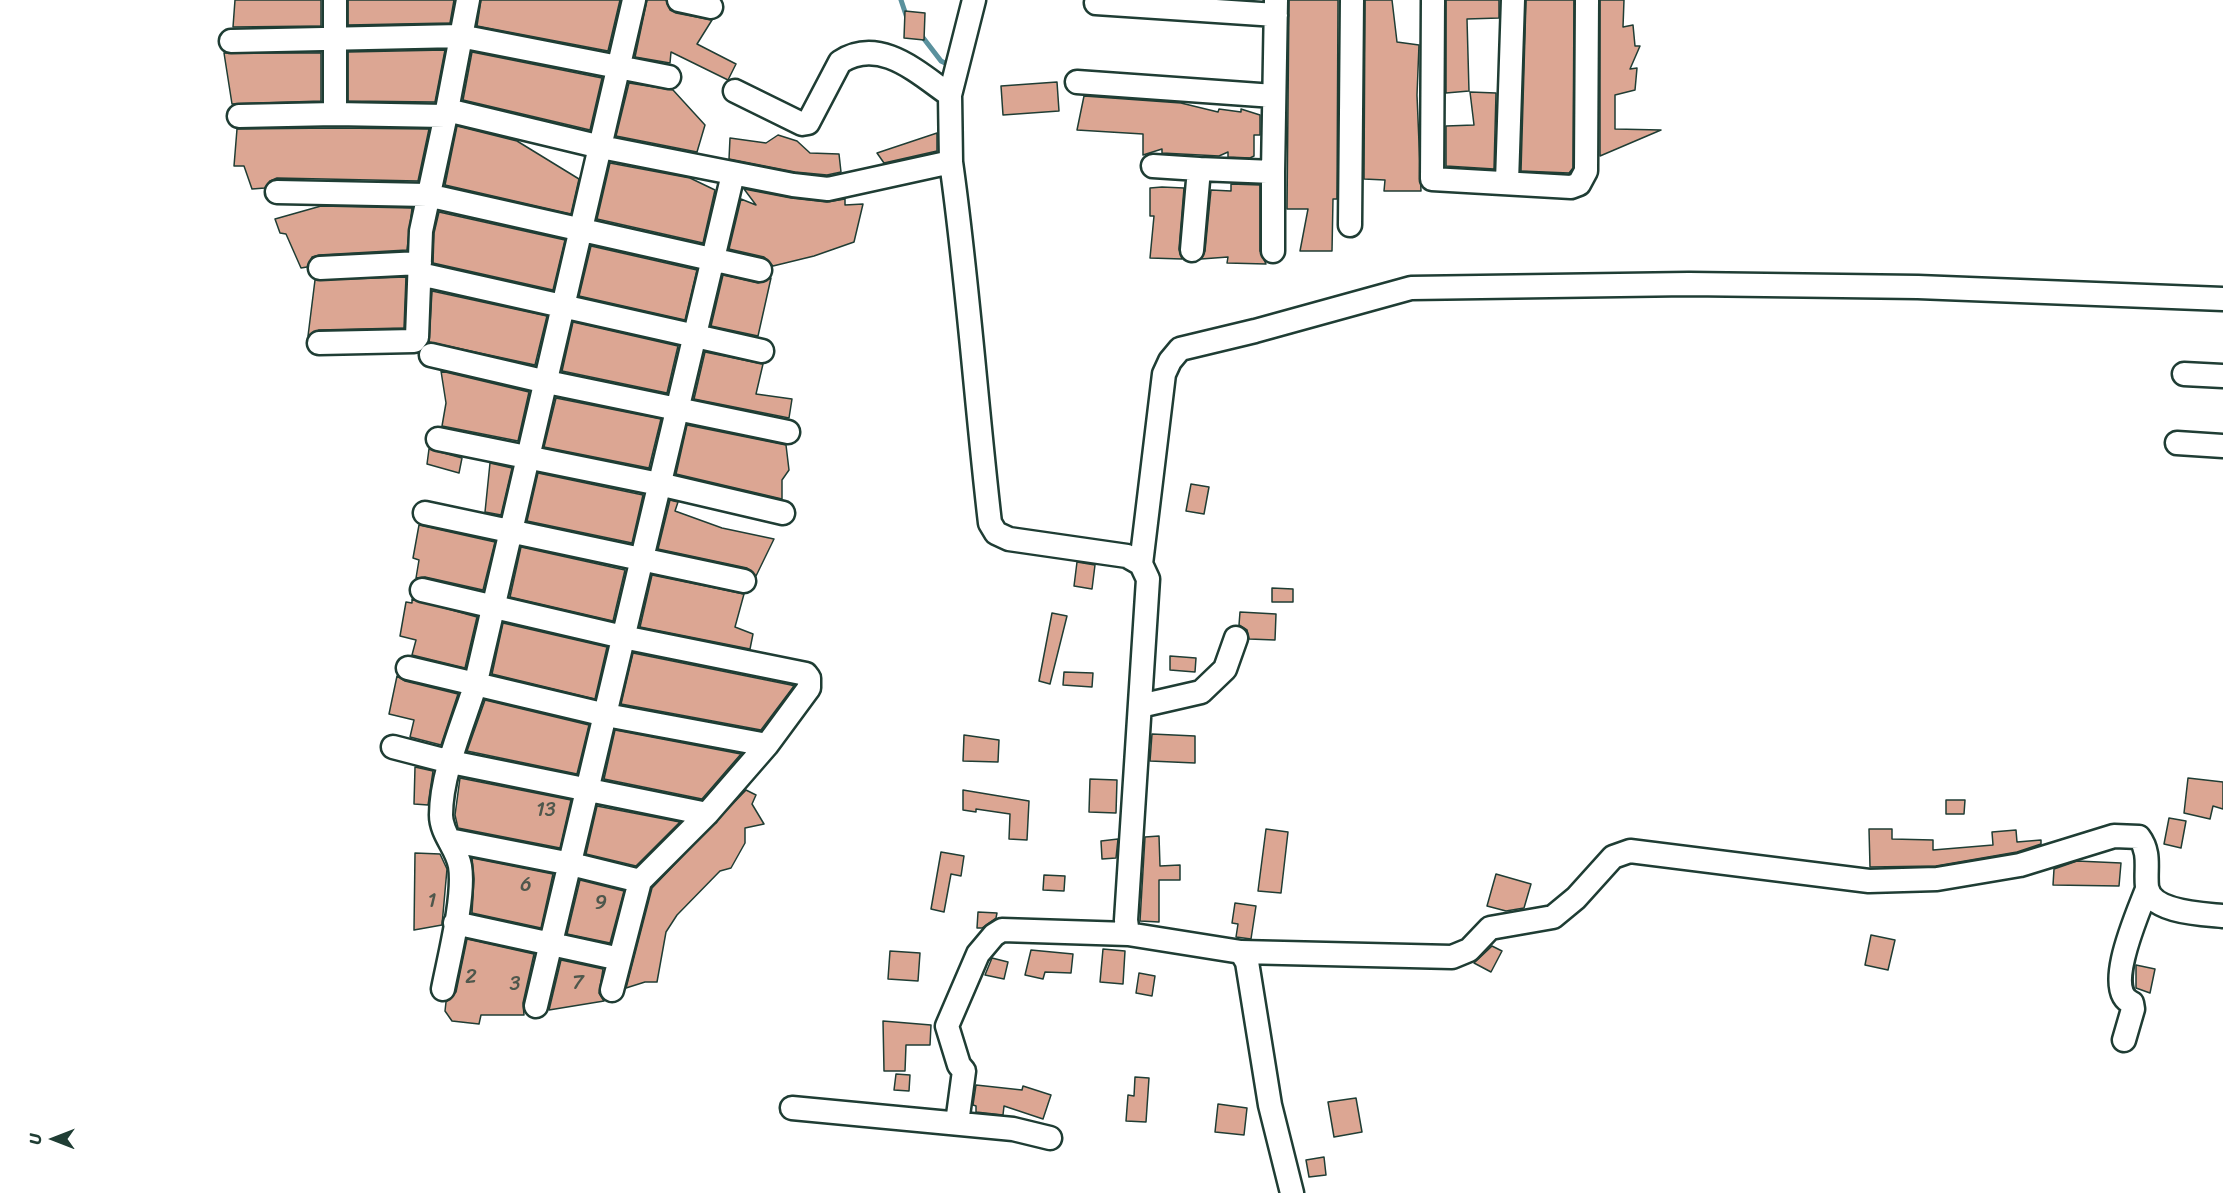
<!DOCTYPE html>
<style>
body{margin:0}
#map{position:relative;width:2223px;height:1193px;overflow:hidden;background:#fff;font-family:Sriracha,sans-serif}
canvas{display:block}
.north{position:absolute;left:24px;top:1109px;width:60px;height:60px;-webkit-text-stroke:4px #fff;paint-order:stroke;rotate:270deg;font-size:16px;font-weight:700;line-height:24px;text-align:center;color:#1f3d34}
.north::after{content:'';display:block;margin:auto;width:21px;height:27px;background:#1f3d34;clip-path:polygon(50% 0,100% 100%,50% 72%,0 100%)}
</style>
<div id="map">
<canvas width="2223" height="1193"></canvas>
<div class="north">U</div>
</div>
<script>
const g = document.querySelector('canvas').getContext('2d');
g.lineJoin = 'round';
function stroke(path, color, width, dash) {
  g.strokeStyle = color;
  g.lineWidth = width;
  g.lineCap = dash ? 'butt' : 'round';
  g.setLineDash(dash || []);
  g.stroke(path);
}
function fillPath(path, color) {
  g.fillStyle = color;
  g.fill(path, 'evenodd');
}
function write(font, color, halo, rows, align = 'center') {
  g.font = font + ' Sriracha,sans-serif';
  g.lineWidth = 4.5;
  g.setLineDash([]);
  g.textBaseline = 'middle';
  g.strokeStyle = halo;
  g.fillStyle = color;
  for (const [text, x, y, turn = 0] of rows) {
    g.save();
    g.translate(x, y);
    g.rotate((+turn || 0) * Math.PI / 180);
    g.textAlign = isNaN(turn) ? turn : align;
    if (halo) g.strokeText(text, 0, 0);
    g.fillText(text, 0, 0);
    g.restore();
  }
}
stroke(new Path2D(`
 M 901,0 L 907,18
 M 921,35 L 941,61 L 951,66`), '#5a919d', 5);
const building = new Path2D(`
 M 235,0 L 321,0 L 321,26 L 233,27 Z
 M 348,0 L 454,0 L 450,23 L 348,25 Z
 M 481,0 L 620,0 L 608,51 L 477,26 Z
 M 647,0 L 666,0 L 670,10 L 676,13 L 712,20 L 697,44 L 736,64 L 728,80 L 671,52 L 670,63 L 635,57 Z
 M 1289,0 L 1338,0 L 1337,199 L 1333,199 L 1332,251 L 1300,251 L 1308,209 L 1287,209 Z
 M 1365,0 L 1392,0 L 1397,42 L 1419,45 L 1417,95 L 1421,191 L 1384,191 L 1385,180 L 1364,179 Z
 M 1446,0 L 1499,0 L 1499,18 L 1467,19 L 1469,91 L 1446,93 Z
 M 1526,0 L 1574,0 L 1573,168 L 1569,173 L 1521,171 Z
 M 1600,0 L 1624,0 L 1623,27 L 1633,25 L 1635,46 L 1640,46 L 1630,69 L 1637,68 L 1635,90 L 1615,95 L 1615,129 L 1661,130 L 1600,156 Z
 M 905,11 L 925,13 L 924,40 L 904,38 Z
 M 445,50 L 435,102 L 348,101 L 348,52 Z
 M 472,52 L 602,78 L 590,130 L 463,100 Z
 M 224,53 L 321,53 L 321,101 L 232,104 Z
 M 1057,82 L 1059,111 L 1003,115 L 1001,86 Z
 M 629,83 L 673,90 L 705,125 L 697,152 L 616,136 Z
 M 1470,92 L 1496,93 L 1494,169 L 1446,166 L 1446,126 L 1474,125 Z
 M 1084,96 L 1181,103 L 1218,112 L 1219,109 L 1241,112 L 1241,109 L 1260,115 L 1260,135 L 1254,135 L 1254,156 L 1250,158 L 1228,157 L 1228,152 L 1219,156 L 1162,153 L 1162,149 L 1143,155 L 1143,134 L 1077,130 Z
 M 457,126 L 517,141 L 579,179 L 571,214 L 445,185 Z
 M 335,128 L 429,129 L 418,181 L 277,178 L 270,181 L 265,188 L 252,189 L 244,166 L 234,166 L 237,129 Z
 M 937,133 L 937,151 L 884,163 L 877,153 Z
 M 778,135 L 797,141 L 810,153 L 839,154 L 841,172 L 827,175 L 795,172 L 729,159 L 730,138 L 766,143 Z
 M 610,163 L 690,178 L 715,190 L 703,243 L 597,219 Z
 M 1231,184 L 1260,185 L 1260,251 L 1266,264 L 1227,263 L 1228,257 L 1201,259 L 1205,251 L 1211,190 L 1231,191 Z
 M 1162,187 L 1184,188 L 1179,249 L 1182,259 L 1150,258 L 1154,216 L 1150,216 L 1150,188 Z
 M 744,189 L 791,198 L 827,202 L 845,199 L 845,205 L 863,204 L 854,242 L 814,256 L 773,266 L 764,257 L 729,249 L 741,199 L 756,205 Z
 M 321,206 L 412,208 L 407,250 L 319,255 L 312,257 L 307,267 L 301,268 L 286,234 L 280,233 L 275,219 Z
 M 439,212 L 565,240 L 553,290 L 433,263 L 434,233 Z
 M 591,246 L 697,270 L 685,320 L 579,296 Z
 M 723,275 L 758,283 L 771,278 L 758,336 L 711,326 Z
 M 406,277 L 404,328 L 319,330 L 308,336 L 315,280 Z
 M 432,291 L 547,316 L 535,365 L 429,342 Z
 M 573,322 L 678,346 L 667,393 L 562,371 Z
 M 705,352 L 763,364 L 756,394 L 792,399 L 789,418 L 694,399 Z
 M 441,371 L 529,392 L 518,441 L 442,426 L 446,403 Z
 M 556,398 L 661,419 L 649,468 L 544,447 Z
 M 687,425 L 786,445 L 789,470 L 782,480 L 782,499 L 676,474 Z
 M 429,449 L 462,458 L 459,473 L 427,464 Z
 M 490,463 L 512,468 L 501,515 L 485,512 Z
 M 538,473 L 643,495 L 632,543 L 527,521 Z
 M 1191,484 L 1209,487 L 1204,514 L 1186,511 Z
 M 670,500 L 678,502 L 675,511 L 722,528 L 774,539 L 756,576 L 747,568 L 658,549 Z
 M 419,525 L 495,542 L 483,590 L 425,577 L 416,578 L 419,560 L 413,558 Z
 M 521,547 L 625,570 L 613,621 L 510,597 Z
 M 1077,562 L 1095,565 L 1092,589 L 1074,586 Z
 M 652,575 L 744,594 L 735,627 L 753,634 L 750,649 L 640,627 Z
 M 1272,588 L 1293,589 L 1293,602 L 1272,602 Z
 M 412,599 L 477,617 L 465,668 L 412,655 L 416,640 L 400,636 L 406,602 L 412,603 Z
 M 1240,612 L 1276,614 L 1275,640 L 1249,639 L 1247,630 L 1239,625 Z
 M 1052,613 L 1067,616 L 1050,684 L 1039,681 Z
 M 503,623 L 607,647 L 595,699 L 492,674 Z
 M 633,653 L 791,685 L 794,686 L 761,730 L 621,704 Z
 M 1170,656 L 1196,658 L 1195,672 L 1170,670 Z
 M 1064,672 L 1093,673 L 1092,687 L 1063,685 Z
 M 397,676 L 405,681 L 458,694 L 441,745 L 410,737 L 414,720 L 389,714 Z
 M 485,700 L 589,725 L 577,774 L 467,751 Z
 M 615,730 L 741,754 L 702,799 L 604,779 Z
 M 1152,734 L 1195,736 L 1195,763 L 1150,761 Z
 M 964,735 L 999,740 L 998,762 L 963,761 Z
 M 415,767 L 433,771 L 428,805 L 414,804 Z
 M 460,778 L 571,800 L 560,848 L 458,828 L 455,815 Z
 M 2188,778 L 2223,782 L 2223,809 L 2213,806 L 2210,819 L 2184,813 Z
 M 1090,779 L 1117,780 L 1116,813 L 1089,812 Z
 M 746,790 L 756,795 L 752,804 L 764,824 L 745,828 L 745,843 L 731,868 L 720,871 L 677,915 L 666,932 L 657,982 L 645,982 L 626,988 L 652,888 Z
 M 963,790 L 1029,801 L 1027,840 L 1009,839 L 1010,814 L 976,809 L 976,812 L 963,810 Z
 M 1946,800 L 1965,800 L 1964,814 L 1946,814 Z
 M 597,806 L 680,822 L 636,866 L 586,854 Z
 M 2169,818 L 2186,821 L 2181,848 L 2164,844 Z
 M 1266,829 L 1288,832 L 1281,893 L 1258,891 Z
 M 1869,829 L 1892,829 L 1892,839 L 1933,840 L 1933,850 L 1993,845 L 1992,832 L 2016,830 L 2017,842 L 2041,840 L 2041,844 L 2017,852 L 1936,866 L 1870,867 Z
 M 1159,836 L 1160,866 L 1180,865 L 1180,880 L 1159,880 L 1159,922 L 1140,921 L 1145,837 Z
 M 1118,839 L 1116,858 L 1102,859 L 1101,841 Z
 M 941,852 L 964,856 L 961,876 L 951,874 L 944,912 L 931,909 Z
 M 415,853 L 440,854 L 447,869 L 442,925 L 414,930 Z
 M 472,858 L 553,874 L 541,928 L 472,913 L 474,879 Z
 M 2077,861 L 2121,863 L 2119,886 L 2053,885 L 2054,869 Z
 M 1496,874 L 1531,884 L 1524,908 L 1506,911 L 1487,906 Z
 M 1044,875 L 1065,876 L 1064,891 L 1043,890 Z
 M 580,880 L 624,891 L 610,943 L 567,934 Z
 M 1235,903 L 1256,906 L 1251,939 L 1236,937 L 1238,924 L 1232,923 Z
 M 978,912 L 997,913 L 996,918 L 982,928 L 977,928 Z
 M 1871,935 L 1895,940 L 1888,970 L 1865,965 Z
 M 467,939 L 534,954 L 523,1003 L 524,1015 L 481,1015 L 479,1024 L 452,1021 L 445,1011 L 446,1002 L 456,992 Z
 M 1492,946 L 1502,951 L 1491,972 L 1474,963 Z
 M 1103,949 L 1125,951 L 1123,984 L 1100,982 Z
 M 1031,950 L 1073,954 L 1071,973 L 1045,972 L 1043,979 L 1025,975 Z
 M 890,951 L 920,953 L 918,981 L 888,979 Z
 M 992,958 L 1008,962 L 1004,979 L 985,975 Z
 M 561,960 L 603,969 L 599,993 L 604,1001 L 549,1010 Z
 M 2136,965 L 2155,969 L 2150,993 L 2136,988 Z
 M 1139,973 L 1155,976 L 1152,996 L 1136,993 Z
 M 883,1021 L 931,1025 L 930,1045 L 906,1045 L 905,1071 L 884,1071 Z
 M 896,1074 L 910,1075 L 909,1091 L 894,1090 Z
 M 1135,1077 L 1149,1078 L 1146,1122 L 1126,1121 L 1128,1095 L 1134,1096 Z
 M 976,1085 L 1022,1090 L 1023,1086 L 1051,1095 L 1043,1119 L 1004,1106 L 1003,1115 L 976,1112 L 976,1106 L 973,1105 Z
 M 1356,1098 L 1362,1132 L 1334,1137 L 1328,1102 Z
 M 1218,1104 L 1247,1108 L 1244,1135 L 1215,1132 Z
 M 1324,1157 L 1326,1175 L 1309,1177 L 1306,1160 Z`);
fillPath(building, '#dca693');
stroke(building, '#1f3d34', 1.5);
const minor = new Path2D(`
 M 335,0 L 335,114
 M 468,0 L 447,110 L 601,147 L 793,185 L 828,189 L 951,162 L 950,95 L 974,0
 M 679,0 L 711,7
 M 1433,0 L 1432,179 L 1571,187 L 1579,184 L 1586,171 L 1587,0
 M 1096,3 L 1276,15
 M 231,41 L 460,36 L 669,77
 M 1077,82 L 1274,96
 M 735,91 L 802,124 L 808,123 L 840,62 C 880,36 918,73 950,95
 M 239,116 L 335,114 L 445,116
 M 951,162 C 968,282 976,403 990,523 L 996,533 L 1009,539 L 1127,556 L 1141,564 L 1148,579 L 1126,920 L 1128,934 L 1241,952 L 1452,957 L 1469,950 L 1490,928 L 1553,917 L 1576,898 L 1613,857 L 1630,851 L 1869,881 L 1937,879 L 2020,865 L 2114,836 L 2139,837 C 2151,853 2145,869 2147,887 C 2151,913 2203,914 2223,916
 M 1153,166 L 1199,169
 M 1507,182 L 1513,0
 M 277,192 L 427,195 L 760,270
 M 1350,225 L 1352,0
 M 1192,250 L 1199,169 L 1273,172 L 1276,0
 M 1273,251 L 1273,172
 M 320,268 L 420,263
 M 420,274 L 762,351
 M 319,343 L 414,341 L 417,337 L 421,231 L 447,110
 M 431,355 L 547,382 L 788,432
 M 2184,374 L 2223,376
 M 438,439 L 659,484 L 783,513
 M 2177,443 L 2223,446
 M 425,513 L 744,581
 M 1141,564 L 1164,374 L 1170,361 L 1180,349 L 1255,331 L 1411,288 L 1689,284 L 1918,287 L 2223,299
 M 422,590 L 623,637 L 806,674 L 809,678 L 809,688 L 767,745 L 707,814 L 640,881 L 612,990
 M 408,668 L 606,715 L 767,745
 M 1140,706 L 1201,692 L 1225,669 L 1236,638
 M 393,747 L 451,762 L 707,814
 M 449,840 L 571,864 L 640,881
 M 455,923 L 620,959
 M 1241,952 L 1247,962 L 1270,1105 L 1292,1193
 M 443,989 C 449,958 465,896 460,866 C 457,848 441,834 441,815 C 441,774 463,724 475,686 L 634,0
 M 536,1006 L 733,174
 M 2124,1040 L 2133,1009 L 2132,1003 C 2102,991 2139,911 2147,889
 M 792,1108 L 1013,1129 L 1050,1138
 M 957,1123 L 964,1071 L 959,1065 L 947,1026 L 978,954 L 994,935 L 1002,930 L 1128,934`);
stroke(minor, '#1f3d34', 27);
stroke(minor, '#fff', 22);
write('20px', '#4e574c', null, [
 ["13",546,811],
 ["6",526,886],
 ["1",432,902],
 ["9",601,904],
 ["2",471,978],
 ["7",578,984],
 ["3",515,985]
]);
</script>
